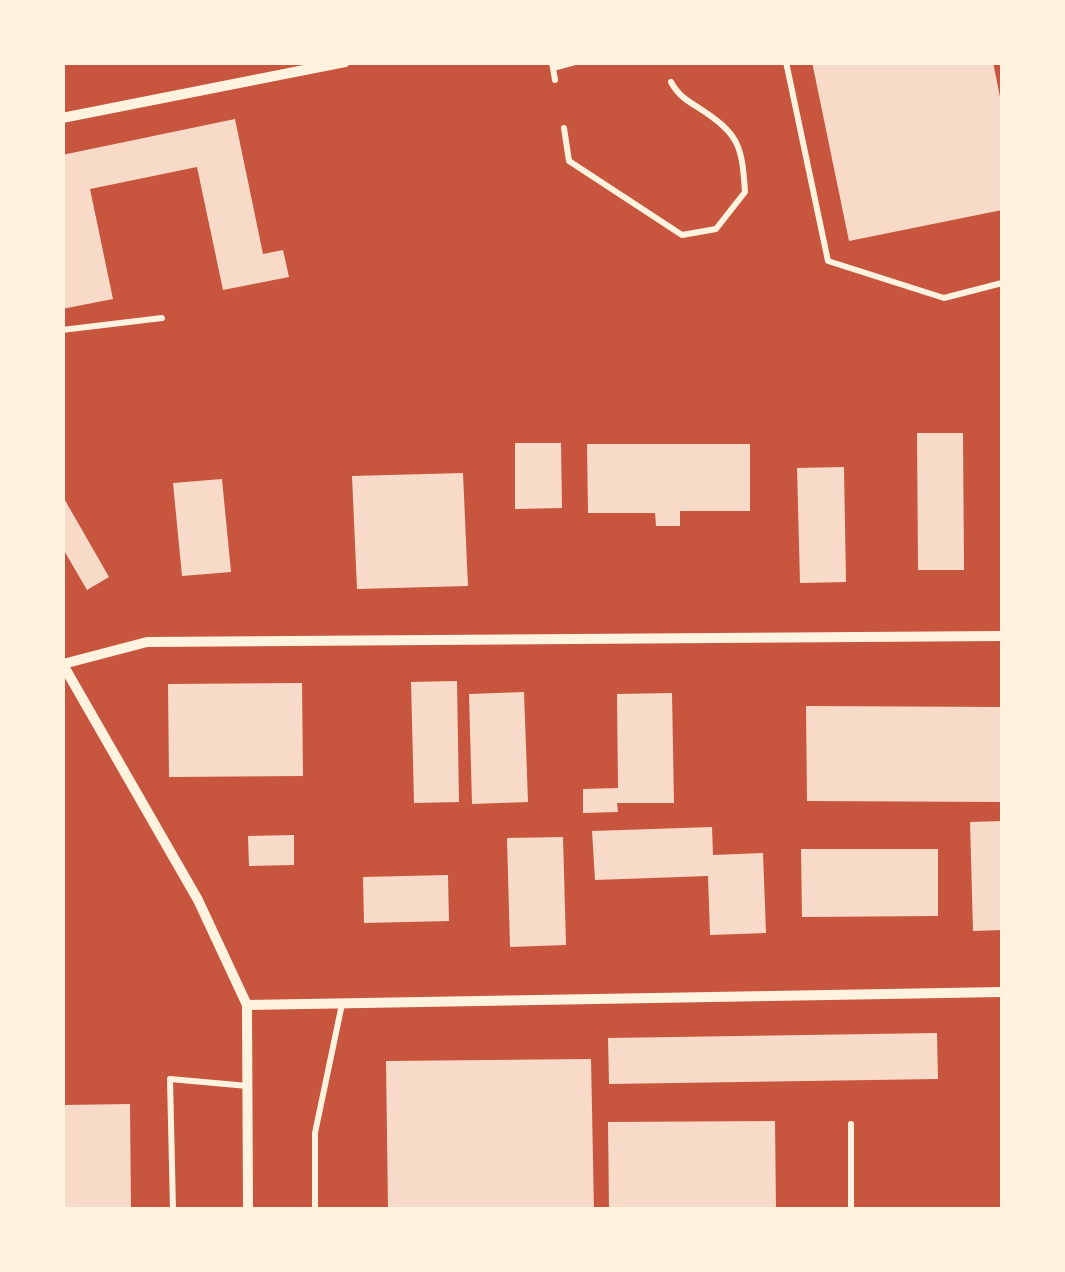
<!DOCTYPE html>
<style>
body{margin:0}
#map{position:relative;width:1065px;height:1272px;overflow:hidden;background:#c8553d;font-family:Helvetica,sans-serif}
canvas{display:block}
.frame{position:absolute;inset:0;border:65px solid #fff3e0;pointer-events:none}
</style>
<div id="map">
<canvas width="1065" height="1272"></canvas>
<div class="frame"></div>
</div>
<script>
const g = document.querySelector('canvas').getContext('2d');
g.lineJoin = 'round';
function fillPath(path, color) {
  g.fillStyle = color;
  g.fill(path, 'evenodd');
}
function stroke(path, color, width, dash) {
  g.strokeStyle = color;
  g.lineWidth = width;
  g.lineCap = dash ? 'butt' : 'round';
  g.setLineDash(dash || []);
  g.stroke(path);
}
fillPath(new Path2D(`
 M 812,62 L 993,62 L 1002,107 L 1002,210 L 849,241 Z
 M 235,119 L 263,254 L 283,250 L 289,277 L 223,290 L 197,167 L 90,189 L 113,299 L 62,309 L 62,155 Z
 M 917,433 L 963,433 L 964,570 L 918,570 Z
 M 515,443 L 561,443 L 562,508 L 515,509 Z
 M 587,444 L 750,444 L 750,511 L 680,511 L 680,526 L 656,526 L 655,513 L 588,513 Z
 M 844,467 L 846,582 L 800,583 L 797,468 Z
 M 463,473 L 468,586 L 357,589 L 352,476 Z
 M 222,479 L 231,572 L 182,576 L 173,483 Z
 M 62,495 L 109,577 L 87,590 L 62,547 Z
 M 457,681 L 459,802 L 414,803 L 411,682 Z
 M 302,683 L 303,776 L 169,777 L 168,684 Z
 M 524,692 L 528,802 L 472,804 L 469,694 Z
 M 672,693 L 674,803 L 617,803 L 618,812 L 583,813 L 583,789 L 618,788 L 617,694 Z
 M 806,706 L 1002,707 L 1002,802 L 807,801 Z
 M 1002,821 L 1002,930 L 973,931 L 970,822 Z
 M 712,827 L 713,855 L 763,853 L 766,933 L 710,935 L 708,876 L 595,880 L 592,831 Z
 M 294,835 L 294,865 L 249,866 L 248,836 Z
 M 563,837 L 566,945 L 510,947 L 507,838 Z
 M 801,849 L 938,849 L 938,916 L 802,917 Z
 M 448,875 L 449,921 L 364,923 L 363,877 Z
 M 937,1033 L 938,1079 L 609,1084 L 608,1038 Z
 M 591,1059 L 594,1210 L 388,1210 L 386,1061 Z
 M 130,1104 L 131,1210 L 62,1210 L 62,1105 Z
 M 775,1121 L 776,1210 L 609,1210 L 608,1122 Z`), '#f7dbc8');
stroke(new Path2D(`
 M 552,62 L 555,80
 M 786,62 L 828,261 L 944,298 L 1002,283
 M 553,68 L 575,62
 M 564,128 L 569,161 L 682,235 L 716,229 L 745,192 C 742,145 739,134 699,108 C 686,100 678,95 671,82
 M 62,330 L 162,318
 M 173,1210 L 170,1079 L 248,1086
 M 315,1210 L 315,1133 L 342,1004
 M 851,1210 L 851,1124`), '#fff3e0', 6);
stroke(new Path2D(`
 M 62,118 L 345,62
 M 62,663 L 198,900 L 247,1005 L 248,1210
 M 63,664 L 147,642 L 1002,636
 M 247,1005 L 1002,992`), '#fff3e0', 10);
</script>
